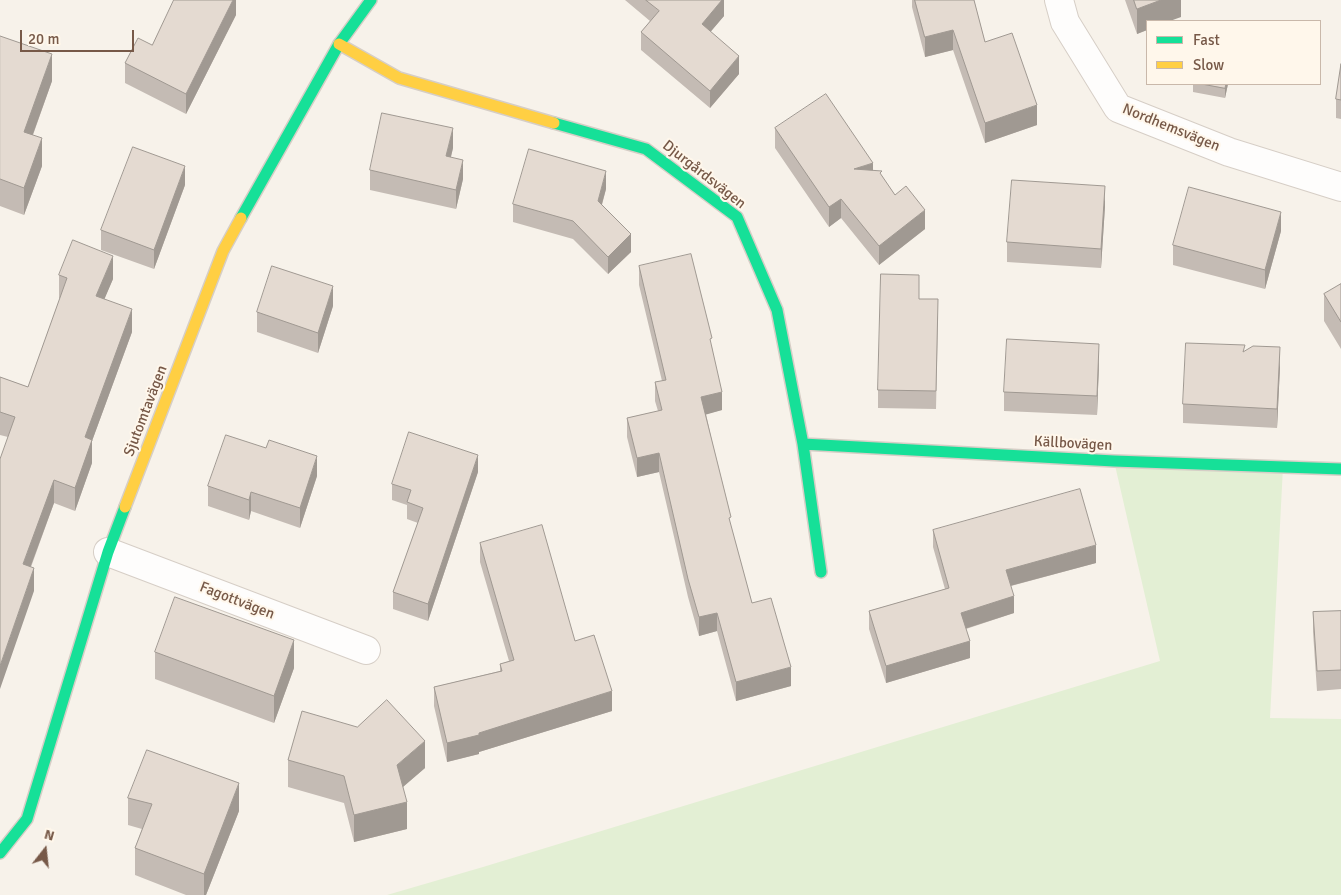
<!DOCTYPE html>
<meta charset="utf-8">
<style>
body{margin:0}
#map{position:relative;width:1341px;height:895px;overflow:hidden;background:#f7f2ea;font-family:Signika,sans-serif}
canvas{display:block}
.legend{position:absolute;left:1146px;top:20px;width:175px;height:65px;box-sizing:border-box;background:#fff7eb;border:1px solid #c9b8aa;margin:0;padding:6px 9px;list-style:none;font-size:15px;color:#775948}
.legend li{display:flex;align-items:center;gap:10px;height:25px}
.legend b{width:25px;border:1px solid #c9b8aa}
.north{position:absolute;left:20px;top:825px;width:50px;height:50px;-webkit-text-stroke:4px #fff7eb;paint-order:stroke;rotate:16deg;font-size:14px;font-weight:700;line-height:20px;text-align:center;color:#775948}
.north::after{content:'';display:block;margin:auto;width:18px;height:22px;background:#775948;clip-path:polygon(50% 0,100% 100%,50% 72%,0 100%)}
.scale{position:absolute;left:20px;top:30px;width:114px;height:22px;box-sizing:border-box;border:2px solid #775948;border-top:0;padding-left:6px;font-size:15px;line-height:18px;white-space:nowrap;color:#775948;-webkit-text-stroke:4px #fff7eb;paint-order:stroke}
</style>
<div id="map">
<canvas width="1341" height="895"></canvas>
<ul class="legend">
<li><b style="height:6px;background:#16e098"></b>Fast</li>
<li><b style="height:6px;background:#ffcf43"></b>Slow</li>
</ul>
<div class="north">N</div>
<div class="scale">20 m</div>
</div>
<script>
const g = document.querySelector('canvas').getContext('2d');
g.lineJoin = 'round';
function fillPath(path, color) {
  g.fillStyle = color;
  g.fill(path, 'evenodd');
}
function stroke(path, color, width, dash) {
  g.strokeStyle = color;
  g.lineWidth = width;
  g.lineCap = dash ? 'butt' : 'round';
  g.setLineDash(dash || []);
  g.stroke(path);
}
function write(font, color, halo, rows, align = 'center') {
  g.font = font + ' Signika,sans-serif';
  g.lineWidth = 4;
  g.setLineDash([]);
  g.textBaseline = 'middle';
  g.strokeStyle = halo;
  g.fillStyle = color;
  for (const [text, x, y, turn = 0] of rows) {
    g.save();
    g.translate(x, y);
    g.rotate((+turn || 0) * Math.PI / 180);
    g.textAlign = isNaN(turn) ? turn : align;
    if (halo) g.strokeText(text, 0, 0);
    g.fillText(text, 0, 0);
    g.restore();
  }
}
fillPath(new Path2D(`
 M 1114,461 L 1283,467 L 1270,718 L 1341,719 L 1341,895 L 387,895 L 483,867 L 1160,661 Z`), '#e3efd4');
const street = new Path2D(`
 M 1059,0 L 1065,22 L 1118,108 L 1229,152 L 1341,187
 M 108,552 L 366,650`);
const fast = new Path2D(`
 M 554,123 L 646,149 L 737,217 L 777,310 L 803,444 L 821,572
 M 241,218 L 339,44 L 371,0
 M 803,444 L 1114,461 L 1341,469
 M 0,853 L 27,819 L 108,552 L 125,507`);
const slow = new Path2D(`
 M 339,44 L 399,78 L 554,123
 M 125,507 L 223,251 L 241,218`);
stroke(street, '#d6cec6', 30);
stroke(fast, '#d6cec6', 14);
stroke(slow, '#d6cec6', 14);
stroke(street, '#fefdfc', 28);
stroke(fast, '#16e098', 11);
stroke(slow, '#ffcf43', 11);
fillPath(new Path2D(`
 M 236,0 L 236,15 L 186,114 L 125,83 L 125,63 L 152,45 Z
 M 625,0 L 724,0 L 724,16 L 710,32 L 739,74 L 710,108 L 641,50 L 641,32 L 650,21 Z
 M 912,0 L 974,0 L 985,42 L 1037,125 L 985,143 L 953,50 L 925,57 L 912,7 Z
 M 1125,0 L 1181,0 L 1181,17 L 1147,21 L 1147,30 L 1137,34 Z
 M 0,36 L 52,81 L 33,135 L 42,166 L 24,215 L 0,206 Z
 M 1341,64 L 1341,119 L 1336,118 L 1336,99 Z
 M 1193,84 L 1228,84 L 1225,98 L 1193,92 Z
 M 775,128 L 873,171 L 882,176 L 895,195 L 925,229 L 879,265 L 841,218 L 829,227 L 775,148 Z
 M 453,148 L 451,157 L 463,179 L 456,209 L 370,190 L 370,170 Z
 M 185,185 L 154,269 L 101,250 L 101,230 Z
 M 606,189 L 602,205 L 631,252 L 608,274 L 573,239 L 513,222 L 513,204 Z
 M 1105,206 L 1101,268 L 1007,262 L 1007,242 Z
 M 1281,231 L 1265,289 L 1173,265 L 1173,245 Z
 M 639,266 L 712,347 L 722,410 L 706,414 L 731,527 L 752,603 L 791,686 L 736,701 L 717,631 L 699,636 L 688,597 L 659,472 L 637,477 L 627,437 L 627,418 L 658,411 L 655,401 L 655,382 L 662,381 L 639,285 Z
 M 59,275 L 113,279 L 104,299 L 132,332 L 92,441 L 92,463 L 75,511 L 54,503 L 31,567 L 34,591 L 8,437 L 0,435 L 0,377 L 28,387 L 60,298 L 59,298 Z
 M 1341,284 L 1341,349 L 1324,321 L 1324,294 Z
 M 919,299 L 938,317 L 936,409 L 878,408 L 878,390 Z
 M 333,306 L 318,353 L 257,332 L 257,312 Z
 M 1245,351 L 1280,367 L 1277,428 L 1183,423 L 1183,404 Z
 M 1099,363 L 1097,415 L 1004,411 L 1004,392 Z
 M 478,472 L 428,621 L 393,609 L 393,592 L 418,523 L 407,519 L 407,505 L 392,500 L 392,484 Z
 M 317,476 L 300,528 L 251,511 L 249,520 L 208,506 L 208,486 Z
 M 933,530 L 1096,563 L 1011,586 L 1014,613 L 966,629 L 970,658 L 886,683 L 869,629 L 869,611 L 945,589 L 933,547 Z
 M 480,543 L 575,641 L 612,711 L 479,752 L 479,754 L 447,762 L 434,706 L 434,687 L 500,671 L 500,664 L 509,661 L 480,562 Z
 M 1341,611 L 1341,689 L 1317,691 L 1313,632 L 1313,612 Z
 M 155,652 L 294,668 L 274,723 L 155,679 Z
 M 288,760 L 425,768 L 403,787 L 407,829 L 354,842 L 344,803 L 288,787 Z
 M 128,798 L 239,811 L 206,895 L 186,895 L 135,875 L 135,848 L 142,829 L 128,825 Z`), '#c4bbb4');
fillPath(new Path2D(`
 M 233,0 L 236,0 L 236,15 L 186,114 L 186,94 Z
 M 722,0 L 724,0 L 724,16 L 702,42 L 702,24 Z
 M 1161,0 L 1181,0 L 1181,17 L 1170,21 L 1147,21 L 1147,30 L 1137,34 L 1137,9 Z
 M 953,30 L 953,50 L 925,57 L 925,37 Z
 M 52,54 L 52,81 L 24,159 L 24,132 Z
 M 739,56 L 739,74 L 710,108 L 710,91 Z
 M 1226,84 L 1228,84 L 1225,98 L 1225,88 Z
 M 1037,105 L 1037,125 L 985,143 L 985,123 Z
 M 453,128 L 453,148 L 446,176 L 446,156 Z
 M 42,138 L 42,166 L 24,215 L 24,188 Z
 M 463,160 L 463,179 L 456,209 L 456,190 Z
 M 873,163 L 873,182 L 854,169 Z
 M 185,166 L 185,185 L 154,269 L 154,250 Z
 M 606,171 L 606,189 L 598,218 L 598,201 Z
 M 1105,186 L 1105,206 L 1101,268 L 1101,249 Z
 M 841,199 L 841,218 L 829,227 L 829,207 Z
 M 925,210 L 925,229 L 879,265 L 879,246 Z
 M 1281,212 L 1281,231 L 1265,289 L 1265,270 Z
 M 631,234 L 631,252 L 608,274 L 608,257 Z
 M 113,256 L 113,279 L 96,319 L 96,296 Z
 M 333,286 L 333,306 L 318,353 L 318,333 Z
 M 132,309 L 132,332 L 92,441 L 92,463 L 75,511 L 75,488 L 85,437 Z
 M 1099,344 L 1099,363 L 1097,415 L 1097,396 Z
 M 1280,347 L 1280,367 L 1277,428 L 1277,409 Z
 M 722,392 L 722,410 L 701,416 L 701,397 Z
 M 659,453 L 659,472 L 637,477 L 637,458 Z
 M 478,455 L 478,472 L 428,621 L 428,604 Z
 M 317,456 L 317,476 L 300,528 L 300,508 Z
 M 54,480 L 54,503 L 23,587 L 23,564 Z
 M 251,492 L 251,511 L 249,520 L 249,500 Z
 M 1096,545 L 1096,563 L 1006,587 L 1006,570 Z
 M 34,568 L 34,591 L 0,689 L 0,666 Z
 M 1014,596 L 1014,613 L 961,630 L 961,613 Z
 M 717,613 L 717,631 L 699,636 L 699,617 Z
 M 294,640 L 294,668 L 274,723 L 274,696 Z
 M 970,641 L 970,658 L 886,683 L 886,666 Z
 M 791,667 L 791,686 L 736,701 L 736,682 Z
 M 612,691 L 612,711 L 479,752 L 479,754 L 447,762 L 447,743 Z
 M 425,741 L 425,768 L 397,792 L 397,765 Z
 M 239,783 L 239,811 L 206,895 L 204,895 L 204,874 Z
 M 407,802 L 407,829 L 354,842 L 354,815 Z`), '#a09992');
const building = new Path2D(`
 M 174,0 L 233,0 L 186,94 L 125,63 L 138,38 L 152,45 Z
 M 646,0 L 722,0 L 702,24 L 739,56 L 710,91 L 641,32 L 659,11 Z
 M 915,0 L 974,0 L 985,42 L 1012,33 L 1037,105 L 985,123 L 953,30 L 925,37 Z
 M 1134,0 L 1161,0 L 1137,9 Z
 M 0,36 L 52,54 L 24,132 L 42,138 L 24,188 L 0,179 Z
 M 1341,64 L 1341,100 L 1336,99 Z
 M 1202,84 L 1226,84 L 1225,88 Z
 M 826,94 L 873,163 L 854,169 L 882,171 L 880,173 L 895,195 L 906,186 L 925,210 L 879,246 L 841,199 L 829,207 L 775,128 Z
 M 382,113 L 453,128 L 446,156 L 463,160 L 456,190 L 370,170 Z
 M 133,147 L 185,166 L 154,250 L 101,230 Z
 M 529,149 L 606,171 L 598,201 L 631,234 L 608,257 L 573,221 L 513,204 Z
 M 1012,180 L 1105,186 L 1101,249 L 1007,242 Z
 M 1189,187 L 1281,212 L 1265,270 L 1173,245 Z
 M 73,240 L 113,256 L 96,296 L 132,309 L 85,437 L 92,440 L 75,488 L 54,480 L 23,564 L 34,568 L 0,666 L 0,459 L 15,417 L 0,412 L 0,377 L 28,387 L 67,278 L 59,275 Z
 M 691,254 L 712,338 L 710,339 L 722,392 L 701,397 L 731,517 L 729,518 L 752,603 L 771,598 L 791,667 L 736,682 L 717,613 L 699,617 L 688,579 L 659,453 L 637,458 L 627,418 L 662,410 L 655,382 L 666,380 L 639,266 Z
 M 272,266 L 333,286 L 318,333 L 257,312 Z
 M 881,274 L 919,275 L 919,299 L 938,299 L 936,391 L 878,390 Z
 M 1341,284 L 1341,322 L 1324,294 Z
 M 1007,339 L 1099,344 L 1097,396 L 1004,392 Z
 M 1186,343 L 1245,345 L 1243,352 L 1253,346 L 1280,347 L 1277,409 L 1183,404 Z
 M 409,432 L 478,455 L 428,604 L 393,592 L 423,508 L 407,502 L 411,490 L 392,484 Z
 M 226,435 L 266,448 L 269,440 L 317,456 L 300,508 L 251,492 L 249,500 L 208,486 Z
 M 1080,489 L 1096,545 L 1006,570 L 1014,596 L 961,613 L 970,641 L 886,666 L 869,611 L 949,588 L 933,530 Z
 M 542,525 L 575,641 L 594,635 L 612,691 L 479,733 L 479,735 L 447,743 L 434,687 L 502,671 L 500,664 L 514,660 L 480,543 Z
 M 175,597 L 294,640 L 274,696 L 155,652 Z
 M 1341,611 L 1341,670 L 1317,671 L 1313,612 Z
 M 387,700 L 425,741 L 397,765 L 407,802 L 354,815 L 344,776 L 288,760 L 302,711 L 357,727 Z
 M 147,750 L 239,783 L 204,874 L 135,848 L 152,804 L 128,798 Z`);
fillPath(building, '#e4dad1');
stroke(building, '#a09992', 1);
write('15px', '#775948', '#fff7eb', [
 ["Nordhemsvägen",1171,128,22],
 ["Djurgårdsvägen",704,175,38],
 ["Sjutomtavägen",146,411,-69],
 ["Källbovägen",1073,444,3],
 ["Fagottvägen",237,601,21]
]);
</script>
